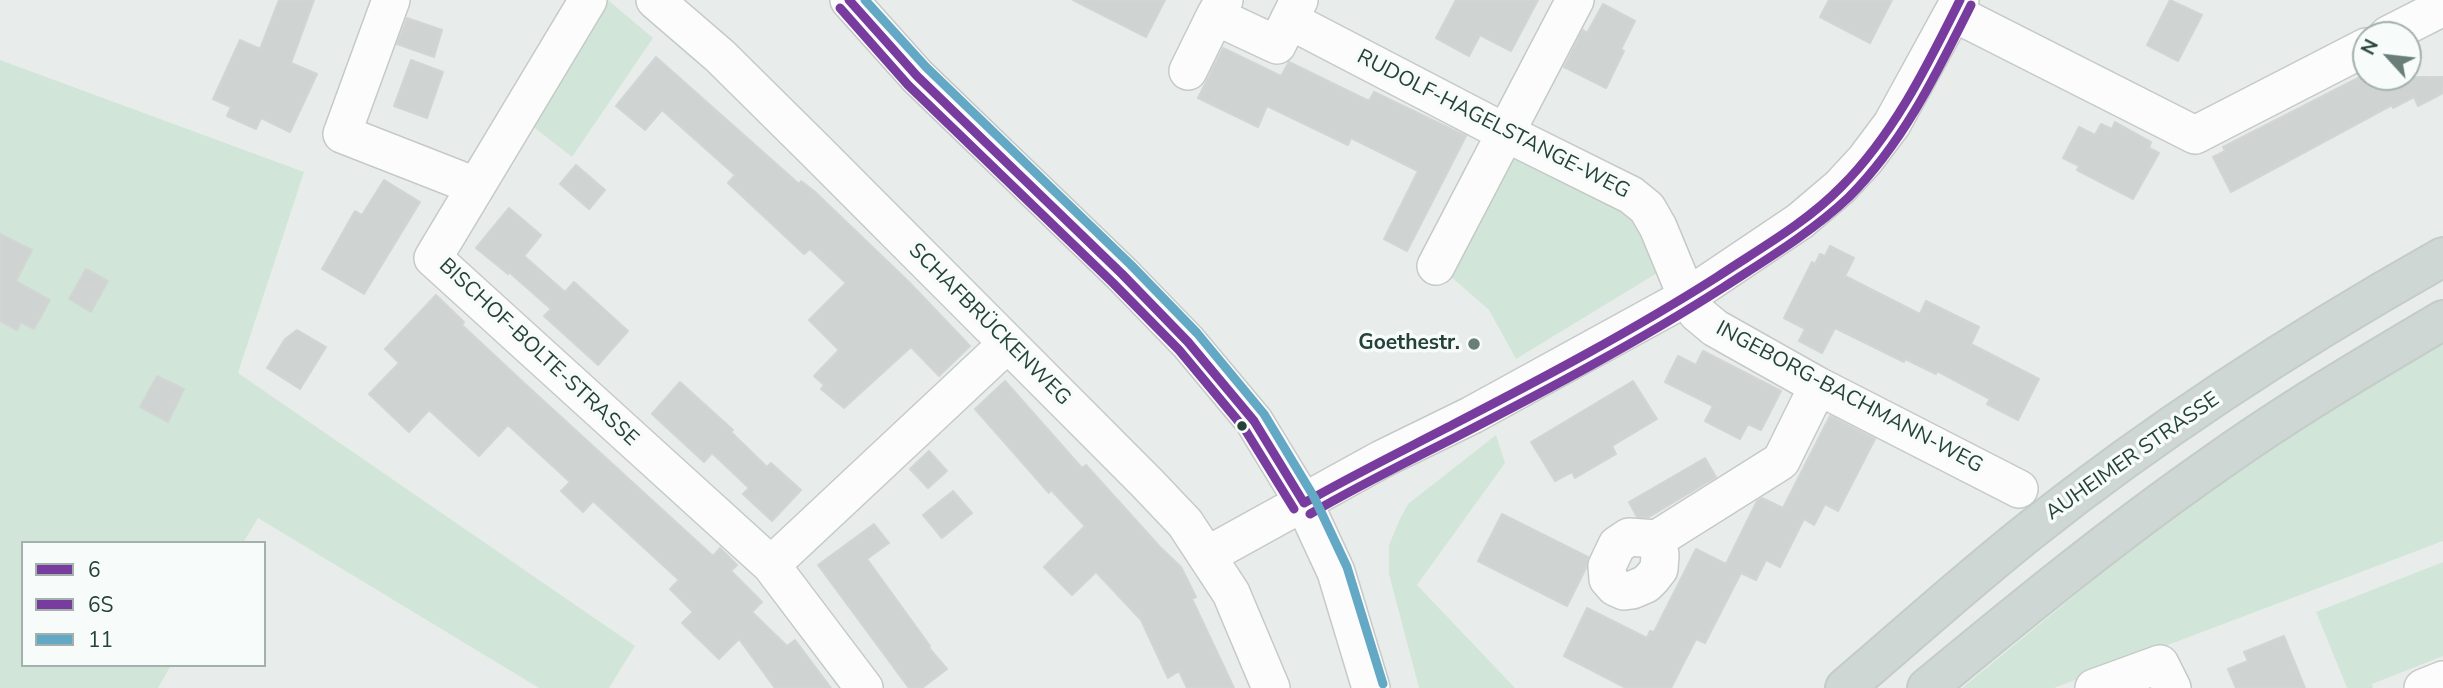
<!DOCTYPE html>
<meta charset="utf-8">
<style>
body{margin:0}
#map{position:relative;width:2443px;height:688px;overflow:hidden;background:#e8edeb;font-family:"Nunito Sans",sans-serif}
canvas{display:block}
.legend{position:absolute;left:21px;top:541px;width:245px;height:126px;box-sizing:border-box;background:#f7fbf9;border:2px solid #a3b1ad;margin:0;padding:9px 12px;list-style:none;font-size:21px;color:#24423a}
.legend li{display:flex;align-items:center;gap:14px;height:35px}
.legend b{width:35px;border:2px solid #a3b1ad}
.north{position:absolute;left:2352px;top:21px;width:70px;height:70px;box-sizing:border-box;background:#f7fbf9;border:2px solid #a3b1ad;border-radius:50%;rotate:297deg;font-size:19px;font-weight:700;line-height:28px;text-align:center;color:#24423a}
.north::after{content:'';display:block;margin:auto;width:24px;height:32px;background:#697e78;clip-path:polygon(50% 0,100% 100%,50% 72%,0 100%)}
</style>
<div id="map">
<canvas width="2443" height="688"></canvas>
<ul class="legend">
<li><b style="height:9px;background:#783c9f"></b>6</li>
<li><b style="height:9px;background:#783c9f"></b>6S</li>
<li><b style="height:9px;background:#63a8c5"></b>11</li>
</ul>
<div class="north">N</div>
</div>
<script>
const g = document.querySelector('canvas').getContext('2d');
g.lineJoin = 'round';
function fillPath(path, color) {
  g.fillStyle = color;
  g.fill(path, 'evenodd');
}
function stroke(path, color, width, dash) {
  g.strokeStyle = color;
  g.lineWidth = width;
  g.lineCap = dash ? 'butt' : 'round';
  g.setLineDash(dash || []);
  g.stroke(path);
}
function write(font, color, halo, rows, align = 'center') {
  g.font = font + ' "Nunito Sans",sans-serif';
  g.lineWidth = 7;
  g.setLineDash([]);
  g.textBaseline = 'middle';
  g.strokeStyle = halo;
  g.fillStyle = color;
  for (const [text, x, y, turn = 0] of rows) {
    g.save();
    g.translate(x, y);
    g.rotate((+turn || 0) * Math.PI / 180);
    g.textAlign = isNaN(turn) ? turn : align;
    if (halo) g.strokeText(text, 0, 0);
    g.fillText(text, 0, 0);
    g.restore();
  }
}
fillPath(new Path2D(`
 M 601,0 L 608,0 L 653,38 L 572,157 L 527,122 Z
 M 0,60 L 304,172 L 238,373 L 635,646 L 609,688 L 539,688 L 258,518 L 243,543 L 23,543 L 23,665 L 171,665 L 158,688 L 0,688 Z
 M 1507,156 L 1635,212 L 1662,270 L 1516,359 L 1489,310 L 1450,276 Z
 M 2443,341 L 2443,541 L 2054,688 L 1962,688 L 2182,507 L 2291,435 Z
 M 1496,435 L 1505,463 L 1417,585 L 1515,688 L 1419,688 L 1389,574 L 1389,545 L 1399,521 L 1408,504 Z
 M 2443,562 L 2443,656 L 2372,684 L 2373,688 L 2347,688 L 2316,612 Z`), '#d1e6d8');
const building = new Path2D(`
 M 279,0 L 314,0 L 291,63 L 317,74 L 290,132 L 261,118 L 256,129 L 227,116 L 231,107 L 213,99 L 240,40 L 260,49 Z
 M 1073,0 L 1165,0 L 1146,37 Z
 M 1456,0 L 1538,0 L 1511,51 L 1480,35 L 1469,56 L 1436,38 Z
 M 1829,0 L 1892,0 L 1870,43 L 1820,17 Z
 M 2170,0 L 2202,15 L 2178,61 L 2147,45 Z
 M 1603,4 L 1635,21 L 1621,49 L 1624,51 L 1606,88 L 1564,67 L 1583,30 L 1587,33 Z
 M 407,18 L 442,30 L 434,57 L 397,44 Z
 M 1223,48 L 1281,76 L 1289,62 L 1369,101 L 1374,92 L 1466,136 L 1407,251 L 1384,239 L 1418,171 L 1351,138 L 1348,145 L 1267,106 L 1258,127 L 1198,98 Z
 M 656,57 L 799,184 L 801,181 L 814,191 L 909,282 L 970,346 L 939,376 L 911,347 L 844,408 L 821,389 L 824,385 L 814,376 L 839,350 L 809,320 L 846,283 L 810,249 L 804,254 L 728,183 L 735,175 L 662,110 L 645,130 L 616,106 Z
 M 411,60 L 443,72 L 427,118 L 394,106 Z
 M 2360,77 L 2443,77 L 2443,93 L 2418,106 L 2414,97 L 2393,108 L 2392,105 L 2231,192 L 2213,157 L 2225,151 L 2223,147 Z
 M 2115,122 L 2151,142 L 2149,148 L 2159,153 L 2133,199 L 2077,170 L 2079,166 L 2063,158 L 2079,127 L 2095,135 L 2101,124 L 2112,129 Z
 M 576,165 L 605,190 L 589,209 L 560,184 Z
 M 384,180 L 420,202 L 364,294 L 322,269 L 355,211 L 362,215 Z
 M 509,208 L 541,235 L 524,256 L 565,292 L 574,282 L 628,331 L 598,365 L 544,316 L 551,309 L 509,272 L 508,274 L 476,248 Z
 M 0,234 L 32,250 L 16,281 L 50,300 L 34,329 L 21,322 L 17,330 L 0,321 Z
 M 1830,246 L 1854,258 L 1845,276 L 1920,314 L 1926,301 L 1979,327 L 1971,344 L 2039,379 L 2018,420 L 1987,404 L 1990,399 L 1937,371 L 1936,374 L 1905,359 L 1904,362 L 1835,328 L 1822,353 L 1799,341 L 1805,329 L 1784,318 L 1812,262 L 1815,264 L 1820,254 L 1825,256 Z
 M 86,269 L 108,281 L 91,312 L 69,299 Z
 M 436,295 L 464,322 L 462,325 L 523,382 L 713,556 L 720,548 L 737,565 L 731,571 L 762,602 L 752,612 L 787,646 L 795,640 L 831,688 L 775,688 L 739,639 L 719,659 L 682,623 L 693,612 L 670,589 L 679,580 L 593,501 L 583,512 L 561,491 L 570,482 L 508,425 L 479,456 L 429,410 L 409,432 L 369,394 L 399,363 L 385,349 Z
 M 297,330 L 326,347 L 300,389 L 267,368 L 285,339 Z
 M 1703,351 L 1781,391 L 1761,430 L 1748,424 L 1740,439 L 1705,421 L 1713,406 L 1665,382 L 1678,356 L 1696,365 Z
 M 157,376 L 184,389 L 168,422 L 140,407 Z
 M 1005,381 L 1082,468 L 1086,465 L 1160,547 L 1181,567 L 1196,597 L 1192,599 L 1234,688 L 1187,688 L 1179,671 L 1168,678 L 1141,620 L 1096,572 L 1072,595 L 1044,567 L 1085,526 L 1051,490 L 1049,493 L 975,409 Z
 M 1633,381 L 1657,419 L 1612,446 L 1616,454 L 1575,478 L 1572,472 L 1555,481 L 1531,442 Z
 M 680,382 L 733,430 L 731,432 L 767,467 L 771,463 L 801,490 L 772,521 L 743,494 L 749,488 L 712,453 L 704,462 L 652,414 Z
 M 1830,416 L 1875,439 L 1838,511 L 1825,504 L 1814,525 L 1804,519 L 1780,567 L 1766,560 L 1756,580 L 1741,573 L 1705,643 L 1696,639 L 1671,688 L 1626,688 L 1564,656 L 1587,608 L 1647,638 L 1650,631 L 1654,632 L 1696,549 L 1726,564 L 1757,501 L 1762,498 L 1783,508 Z
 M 929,451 L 947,471 L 928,488 L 910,469 Z
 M 1705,458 L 1716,477 L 1649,517 L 1637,517 L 1629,502 Z
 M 953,491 L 972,513 L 942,538 L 923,515 Z
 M 1502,514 L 1588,557 L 1586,568 L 1567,606 L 1478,561 Z
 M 874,524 L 889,543 L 867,559 L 930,646 L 929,648 L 947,669 L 922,688 L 909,688 L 818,565 Z
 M 2284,636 L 2305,688 L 2236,688 L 2228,669 L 2248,661 L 2244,652 Z`);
fillPath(building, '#cfd4d2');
stroke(building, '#d1d6d4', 2);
const minor = new Path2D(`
 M 391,0 L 342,134 L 475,186
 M 588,0 L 433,258 L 771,565 L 864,688
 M 655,0 L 720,56 L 816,151 L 1147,483 L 1185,523 L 1231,593 L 1271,688
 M 849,0 L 917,76 L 1122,274 L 1188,342 L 1254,421 L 1304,503 L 1336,572 L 1371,688
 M 1224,0 L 1215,16 L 1277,45 L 1299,0
 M 1954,13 L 2195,135 L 2366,47
 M 1289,20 L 1506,133 L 1631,195 L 1647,208 L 1658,227 L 1687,297 L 1697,313 L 1715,328 L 1818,386 L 2019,489
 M 2388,35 L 2443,7
 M 1188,71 L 1215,16
 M 1436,266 L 1575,0
 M 1657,539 L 1660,555 L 1659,569 L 1652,578 L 1646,584 L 1632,590 L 1624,591 L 1615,587 L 1608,579 L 1607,566 L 1617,545 L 1629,537 L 1657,539 L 1781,461 L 1818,386
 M 1208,555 L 1382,459 L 1472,415 L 1687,297 L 1800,221 L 1840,187 L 1865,160 L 1892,124 L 1960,0
 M 771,565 L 1007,344
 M 2094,688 L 2160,664 L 2172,688
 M 2423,688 L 2443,680`);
const major = new Path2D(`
 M 1845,688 C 1907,635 1968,580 2031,530 C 2160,428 2301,337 2443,257
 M 1927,688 C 2020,611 2114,534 2213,465 C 2287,412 2365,366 2443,320`);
stroke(minor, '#c5cac8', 40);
stroke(major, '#c3ccc9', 42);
stroke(minor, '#fcfcfc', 37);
stroke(major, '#cfd7d5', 38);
stroke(new Path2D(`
 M 849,0 L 917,76 L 1122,274 L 1188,342 L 1254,421 L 1304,503
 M 1304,503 C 1353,475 1404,450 1454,424 C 1543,378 1632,331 1717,277 C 1759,249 1806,223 1841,187 C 1894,134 1927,66 1960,0`), '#783c9f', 9);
stroke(new Path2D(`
 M 840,8 L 908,85 L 1113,283 L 1179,350 L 1244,428 L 1294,509
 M 1310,514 C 1358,486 1407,462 1456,437 C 1547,390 1638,342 1724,287 C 1767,259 1812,232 1849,197 C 1903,143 1937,73 1971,5`), '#783c9f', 9);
stroke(new Path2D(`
 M 865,0 L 926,67 L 1131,265 L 1197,333 L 1264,414 L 1314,497 L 1347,567 L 1383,684`), '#63a8c5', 9);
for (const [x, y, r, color] of [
 [1474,344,7,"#697e78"],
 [1242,426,6,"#24423a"]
]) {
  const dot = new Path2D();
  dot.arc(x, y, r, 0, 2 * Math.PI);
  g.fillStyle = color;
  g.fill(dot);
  stroke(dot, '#f7fbf9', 2.5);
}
write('21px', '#24423a', '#f7fbf9', [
 ["RUDOLF-HAGELSTANGE-WEG",1493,125,27],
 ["SCHAFBRÜCKENWEG",989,325,45],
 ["BISCHOF-BOLTE-STRASSE",538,353,43],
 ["INGEBORG-BACHMANN-WEG",1849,398,28],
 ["AUHEIMER STRASSE",2133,457,-35]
]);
write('bold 21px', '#24423a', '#f7fbf9', [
 ["Goethestr.",1460,344]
], 'right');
</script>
